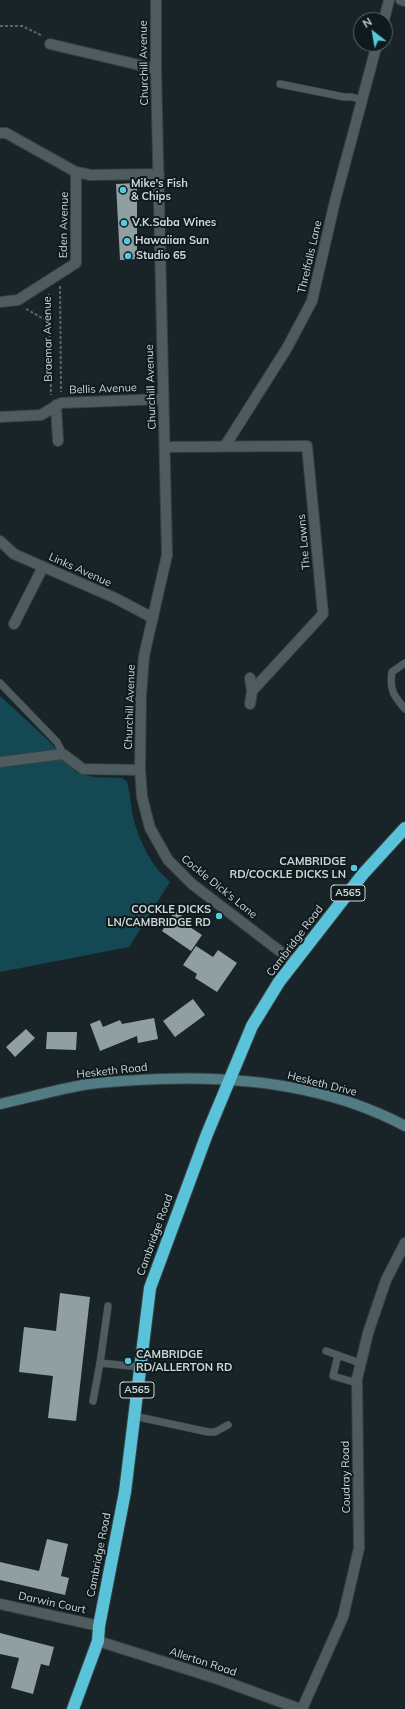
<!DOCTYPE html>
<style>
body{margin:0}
#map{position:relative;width:405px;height:1709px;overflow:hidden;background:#182427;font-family:Mulish,sans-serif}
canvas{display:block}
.north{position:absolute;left:353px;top:12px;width:40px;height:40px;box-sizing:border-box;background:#0f1a1d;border:1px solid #5c6568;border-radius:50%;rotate:329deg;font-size:11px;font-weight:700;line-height:16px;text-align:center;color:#cfd6d8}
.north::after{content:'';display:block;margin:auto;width:14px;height:18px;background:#56c9e1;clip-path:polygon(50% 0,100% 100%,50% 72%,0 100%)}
</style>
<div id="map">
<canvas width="405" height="1709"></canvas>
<div class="north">N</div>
</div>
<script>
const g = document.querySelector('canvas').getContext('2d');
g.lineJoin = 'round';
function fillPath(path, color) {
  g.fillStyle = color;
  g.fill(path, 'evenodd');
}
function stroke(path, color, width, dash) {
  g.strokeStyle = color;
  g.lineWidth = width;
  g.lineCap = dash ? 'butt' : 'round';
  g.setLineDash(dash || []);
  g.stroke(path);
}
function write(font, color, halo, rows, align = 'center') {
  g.font = font + ' Mulish,sans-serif';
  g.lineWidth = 4;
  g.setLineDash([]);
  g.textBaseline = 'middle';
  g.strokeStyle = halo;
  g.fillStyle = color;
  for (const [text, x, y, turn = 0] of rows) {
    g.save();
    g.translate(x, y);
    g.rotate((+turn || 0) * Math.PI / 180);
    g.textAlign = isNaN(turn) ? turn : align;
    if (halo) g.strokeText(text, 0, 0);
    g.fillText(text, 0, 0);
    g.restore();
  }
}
fillPath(new Path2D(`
 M 0,696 L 50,742 L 77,773 L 94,777 L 122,778 C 124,779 126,780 127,782 C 129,785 132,814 134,821 C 141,845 151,865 170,882 L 129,947 L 0,972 Z`), '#144852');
fillPath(new Path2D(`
 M 137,183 L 137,259 L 120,260 L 116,184 Z
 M 175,911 L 184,917 L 181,921 L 202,935 L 191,951 L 162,931 Z
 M 196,946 L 213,957 L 218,950 L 237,963 L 217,992 L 195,978 L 197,974 L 183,965 Z
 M 193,999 L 205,1015 L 175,1037 L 163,1021 Z
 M 154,1018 L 158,1039 L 138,1043 L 137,1036 L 100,1051 L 90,1024 L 100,1020 L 103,1027 L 120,1020 L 122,1024 Z
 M 26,1029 L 35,1038 L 15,1057 L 6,1047 Z
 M 47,1032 L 77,1032 L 76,1050 L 46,1049 Z
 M 60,1293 L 90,1297 L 76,1421 L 48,1418 L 53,1376 L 19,1372 L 24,1327 L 56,1331 Z
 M 47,1539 L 68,1544 L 61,1576 L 69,1578 L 65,1595 L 0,1580 L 0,1562 L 39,1571 Z
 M 0,1633 L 54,1647 L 49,1666 L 41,1664 L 33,1694 L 11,1688 L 19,1658 L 0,1654 Z`), '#909fa2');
const lane = new Path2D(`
 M 280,84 L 344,97 L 352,97 L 362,100
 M 405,663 L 392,672 C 389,690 394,696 405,709
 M 0,683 L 57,742 L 63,754
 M 326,1351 L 360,1363
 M 338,1355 L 333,1376 L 357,1383
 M 100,1363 L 140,1367
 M 93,1401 L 100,1363 L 108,1306
 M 134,1416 L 208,1432 L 215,1432 L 228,1425`);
const street = new Path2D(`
 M 156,0 L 156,69 L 167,555 L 144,656 L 141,695 L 140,770 L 142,797 L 150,828 L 168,860 L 192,884 L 294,962
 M 401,0 L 405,1
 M 384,20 L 389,0
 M 50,44 L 156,69
 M 0,133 L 6,133 L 76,172
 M 0,302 L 18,300 L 76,263 L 76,172 L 91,175 L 159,174
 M 56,405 L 58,441
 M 0,417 L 41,415 L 61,403 L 163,399
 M 225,446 L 287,348 L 312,301 L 335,201 L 377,44
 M 165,447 L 307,446 L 323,614 L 252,691
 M 0,541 L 14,554 L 115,598 L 153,618
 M 14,624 L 43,567
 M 250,704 L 252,691 L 250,678
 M 0,762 L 63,754 L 83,769 L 140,770
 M 0,1604 L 99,1626
 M 98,1641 L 218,1679 L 300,1709
 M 302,1709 L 343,1617 L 359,1548 L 357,1379 L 368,1333 L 386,1280 L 405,1243`);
const secondary = new Path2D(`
 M 0,1104 C 27,1098 55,1090 83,1085 C 109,1081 135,1080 161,1079 C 245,1076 330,1086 405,1126`);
const highway = new Path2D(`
 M 73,1709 L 98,1641 L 99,1626 L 125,1492 L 150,1288 L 207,1134 L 252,1026 L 279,982 L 363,874 L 405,828`);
stroke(lane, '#384144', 8);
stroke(street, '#384144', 12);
stroke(secondary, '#384144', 12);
stroke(highway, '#384144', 14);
stroke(new Path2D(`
 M 0,26 L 22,26 L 43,36
 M 60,286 L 61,392
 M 49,294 L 51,395
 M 26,309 L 49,322`), '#5b6567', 2, [3, 2]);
stroke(lane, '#4f5c5f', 7);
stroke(street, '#4f5c5f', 10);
stroke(secondary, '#527b84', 10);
stroke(highway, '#5ac3d9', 12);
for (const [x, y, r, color] of [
 [123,190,4,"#56c9e1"],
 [124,223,4,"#56c9e1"],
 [127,241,4,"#56c9e1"],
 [128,256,4,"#56c9e1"],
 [354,868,4,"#56c9e1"],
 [219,916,4,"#56c9e1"],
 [128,1361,4,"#56c9e1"]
]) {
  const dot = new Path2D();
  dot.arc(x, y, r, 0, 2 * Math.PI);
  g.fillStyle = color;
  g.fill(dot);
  stroke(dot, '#0f1a1d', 1.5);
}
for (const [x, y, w] of [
 [348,893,34],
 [137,1390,34]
]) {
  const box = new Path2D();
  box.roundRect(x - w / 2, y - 8, w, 16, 3);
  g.fillStyle = '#0f1a1d';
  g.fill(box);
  stroke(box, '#cfd6d8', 1);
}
write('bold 10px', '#cfd6d8', null, [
 ["A565",348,893],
 ["A565",137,1390]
]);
write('11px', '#cfd6d8', '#0f1a1d', [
 ["Churchill Avenue",144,63,-91],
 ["Eden Avenue",64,225,-89],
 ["Threlfalls Lane",310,257,-77],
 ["Braemar Avenue",48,339,-91],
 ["Churchill Avenue",151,387,-92],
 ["Bellis Avenue",103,389,-2],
 ["The Lawns",304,542,-95],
 ["Links Avenue",80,570,24],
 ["Churchill Avenue",130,707,-88],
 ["Cockle Dick's Lane",219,887,39],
 ["Cambridge Road",295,941,-53],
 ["Hesketh Road",112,1071,-6],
 ["Hesketh Drive",322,1084,14],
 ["Cambridge Road",155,1235,-70],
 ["Coudray Road",346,1477,-91],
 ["Cambridge Road",99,1555,-79],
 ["Darwin Court",52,1603,12],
 ["Allerton Road",203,1662,18]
]);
write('bold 11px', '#cfd6d8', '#0f1a1d', [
 ["Mike's Fish",131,184],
 ["& Chips",131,197],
 ["V.K.Saba Wines",132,223],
 ["Hawaiian Sun",135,241],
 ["Studio 65",136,256],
 ["CAMBRIDGE",346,862,"right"],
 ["RD/COCKLE DICKS LN",346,875,"right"],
 ["COCKLE DICKS",211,910,"right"],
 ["LN/CAMBRIDGE RD",211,923,"right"],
 ["CAMBRIDGE",136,1355],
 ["RD/ALLERTON RD",136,1368]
], 'left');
</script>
